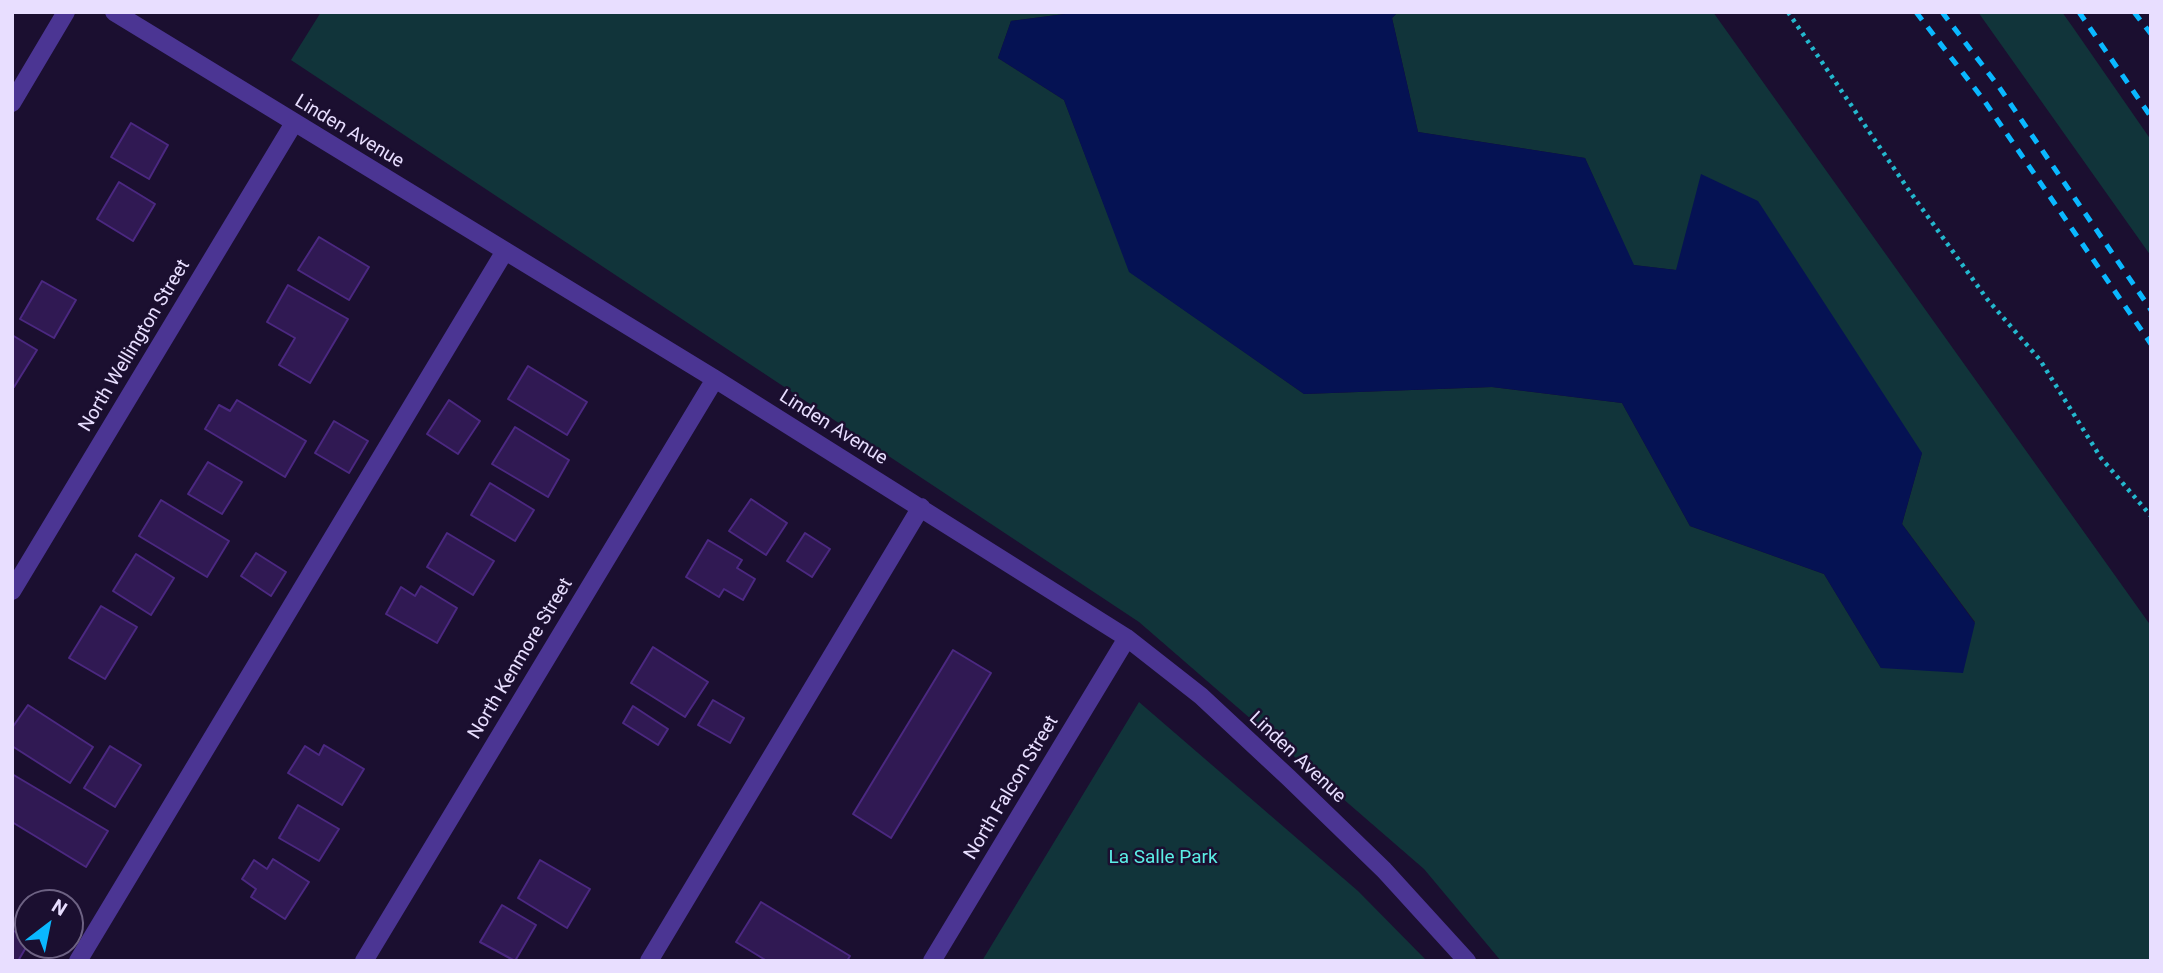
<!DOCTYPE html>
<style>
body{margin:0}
#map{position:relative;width:2163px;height:973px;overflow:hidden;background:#1b0f30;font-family:Roboto,sans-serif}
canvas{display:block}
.frame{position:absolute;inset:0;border:14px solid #e8deff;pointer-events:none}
.north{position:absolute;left:14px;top:889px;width:70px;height:70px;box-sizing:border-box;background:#1b0f30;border:2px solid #6d6283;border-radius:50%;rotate:32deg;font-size:19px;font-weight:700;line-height:28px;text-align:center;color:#e8deff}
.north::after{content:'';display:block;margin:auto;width:24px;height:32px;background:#0ab8ff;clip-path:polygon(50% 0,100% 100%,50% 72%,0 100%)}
</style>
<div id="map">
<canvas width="2163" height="973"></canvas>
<div class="frame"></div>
<div class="north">N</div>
</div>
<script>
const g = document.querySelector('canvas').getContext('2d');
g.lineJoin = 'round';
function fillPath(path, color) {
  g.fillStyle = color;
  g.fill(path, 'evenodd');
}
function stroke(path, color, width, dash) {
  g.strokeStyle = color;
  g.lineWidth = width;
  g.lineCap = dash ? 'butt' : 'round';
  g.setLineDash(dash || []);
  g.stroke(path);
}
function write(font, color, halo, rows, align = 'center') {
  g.font = font + ' Roboto,sans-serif';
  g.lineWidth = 5;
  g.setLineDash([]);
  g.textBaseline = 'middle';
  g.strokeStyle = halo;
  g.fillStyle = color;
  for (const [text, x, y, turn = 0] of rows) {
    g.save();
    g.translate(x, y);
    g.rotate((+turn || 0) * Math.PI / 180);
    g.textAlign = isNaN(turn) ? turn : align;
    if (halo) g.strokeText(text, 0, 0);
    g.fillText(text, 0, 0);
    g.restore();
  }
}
fillPath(new Path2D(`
 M 321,12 L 1080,12 L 1011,21 L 998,58 L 1064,100 L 1130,272 L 1304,394 L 1492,387 L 1622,403 L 1690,526 L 1824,574 L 1881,668 L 1975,622 L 1902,524 L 1922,453 L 1676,270 L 1633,265 L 1585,158 L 1418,132 L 1392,18 L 1398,12 L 1713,12 L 2151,626 L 2151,961 L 1501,961 L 1424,869 L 1139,622 L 291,60 Z
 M 1978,12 L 2062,12 L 2072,26 L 2151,140 L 2151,256 Z
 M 1139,702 L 1358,891 L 1427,961 L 982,961 Z`), '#11343a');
fillPath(new Path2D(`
 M 1080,12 L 1398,12 L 1392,18 L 1418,132 L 1585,158 L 1634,265 L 1676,270 L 1701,174 L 1758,201 L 1922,453 L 1902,524 L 1975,623 L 1963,673 L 1881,668 L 1824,574 L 1690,526 L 1622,403 L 1492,387 L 1304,394 L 1129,272 L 1064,100 L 998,58 L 1011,21 Z`), '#051253');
const building = new Path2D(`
 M 131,123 L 168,145 L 149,179 L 111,157 Z
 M 119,182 L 155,204 L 133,241 L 97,219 Z
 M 319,237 L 369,267 L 349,300 L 298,270 Z
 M 42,281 L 76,300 L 54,338 L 20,319 Z
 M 288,285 L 348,319 L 310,383 L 279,365 L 295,338 L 267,322 Z
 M 12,335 L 37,350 L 14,387 L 12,386 Z
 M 528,366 L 587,402 L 567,435 L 508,399 Z
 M 237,400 L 306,441 L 285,477 L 205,429 L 219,405 L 230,411 Z
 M 449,400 L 480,421 L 458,454 L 427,434 Z
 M 334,421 L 368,441 L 349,473 L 315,453 Z
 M 515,427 L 569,460 L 548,497 L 492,464 Z
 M 208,462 L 242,482 L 222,514 L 188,494 Z
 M 490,483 L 534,510 L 515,541 L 471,515 Z
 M 751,499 L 787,523 L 766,555 L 729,531 Z
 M 161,500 L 229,541 L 207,577 L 139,536 Z
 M 447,533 L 494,561 L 473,595 L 427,567 Z
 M 805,533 L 830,549 L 812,577 L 787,561 Z
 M 708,540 L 742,560 L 737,568 L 755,579 L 743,600 L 724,589 L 719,597 L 686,577 Z
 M 256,553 L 286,572 L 271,596 L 241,576 Z
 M 136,554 L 174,578 L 151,615 L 113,591 Z
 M 421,586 L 457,608 L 437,643 L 386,614 L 401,587 L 415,596 Z
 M 101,606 L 137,627 L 105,679 L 69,658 Z
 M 653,647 L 708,682 L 685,717 L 631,683 Z
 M 953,650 L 991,673 L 891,838 L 853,814 Z
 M 713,700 L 744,718 L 730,743 L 698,725 Z
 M 28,705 L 93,747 L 70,783 L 12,746 L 12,728 Z
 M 633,706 L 668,729 L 658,745 L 623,723 Z
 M 324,745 L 364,769 L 342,805 L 288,773 L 305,746 L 319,755 Z
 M 110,746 L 141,765 L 115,807 L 84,788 Z
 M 12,774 L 108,831 L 86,867 L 12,822 Z
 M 298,805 L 339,829 L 319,861 L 279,838 Z
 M 273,859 L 309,882 L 285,919 L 251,897 L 256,889 L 242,879 L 254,860 L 267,869 Z
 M 540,860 L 590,889 L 567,928 L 518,898 Z
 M 761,902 L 850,956 L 847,961 L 767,961 L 736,942 Z
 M 502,905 L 536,925 L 515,961 L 480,942 Z
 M 12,930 L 28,939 L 28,944 L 18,961 L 12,961 Z`);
fillPath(building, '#301953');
stroke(building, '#4b2881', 2);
stroke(new Path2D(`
 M 1788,12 L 1908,189 L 1987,299 L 2040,360 L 2101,458 L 2151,516`), '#23b8ce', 4.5, [3.5, 5]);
stroke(new Path2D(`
 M 114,12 L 715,379 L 1127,638 L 1201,696 L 1289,778 L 1384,870 L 1467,961
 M 12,103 L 66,12
 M 12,591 L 294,123
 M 78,961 L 505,251
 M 364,961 L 715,379
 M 649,961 L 921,507
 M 932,961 L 1127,638`), '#4b3593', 18);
stroke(new Path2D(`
 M 1916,12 L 1983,99 L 2151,344
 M 1942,12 L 1999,87 L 2151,310
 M 2079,12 L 2151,117
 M 2134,12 L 2151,34`), '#0ab8ff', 5, [10, 9]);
write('19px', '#e8deff', '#1b0f30', [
 ["Linden Avenue",349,132,31],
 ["North Wellington Street",135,346,-59],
 ["Linden Avenue",833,428,32],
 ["North Kenmore Street",521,659,-59],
 ["Linden Avenue",1297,758,43],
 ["North Falcon Street",1012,788,-59]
]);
write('19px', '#5beee5', '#1b0f30', [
 ["La Salle Park",1163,858]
]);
</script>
